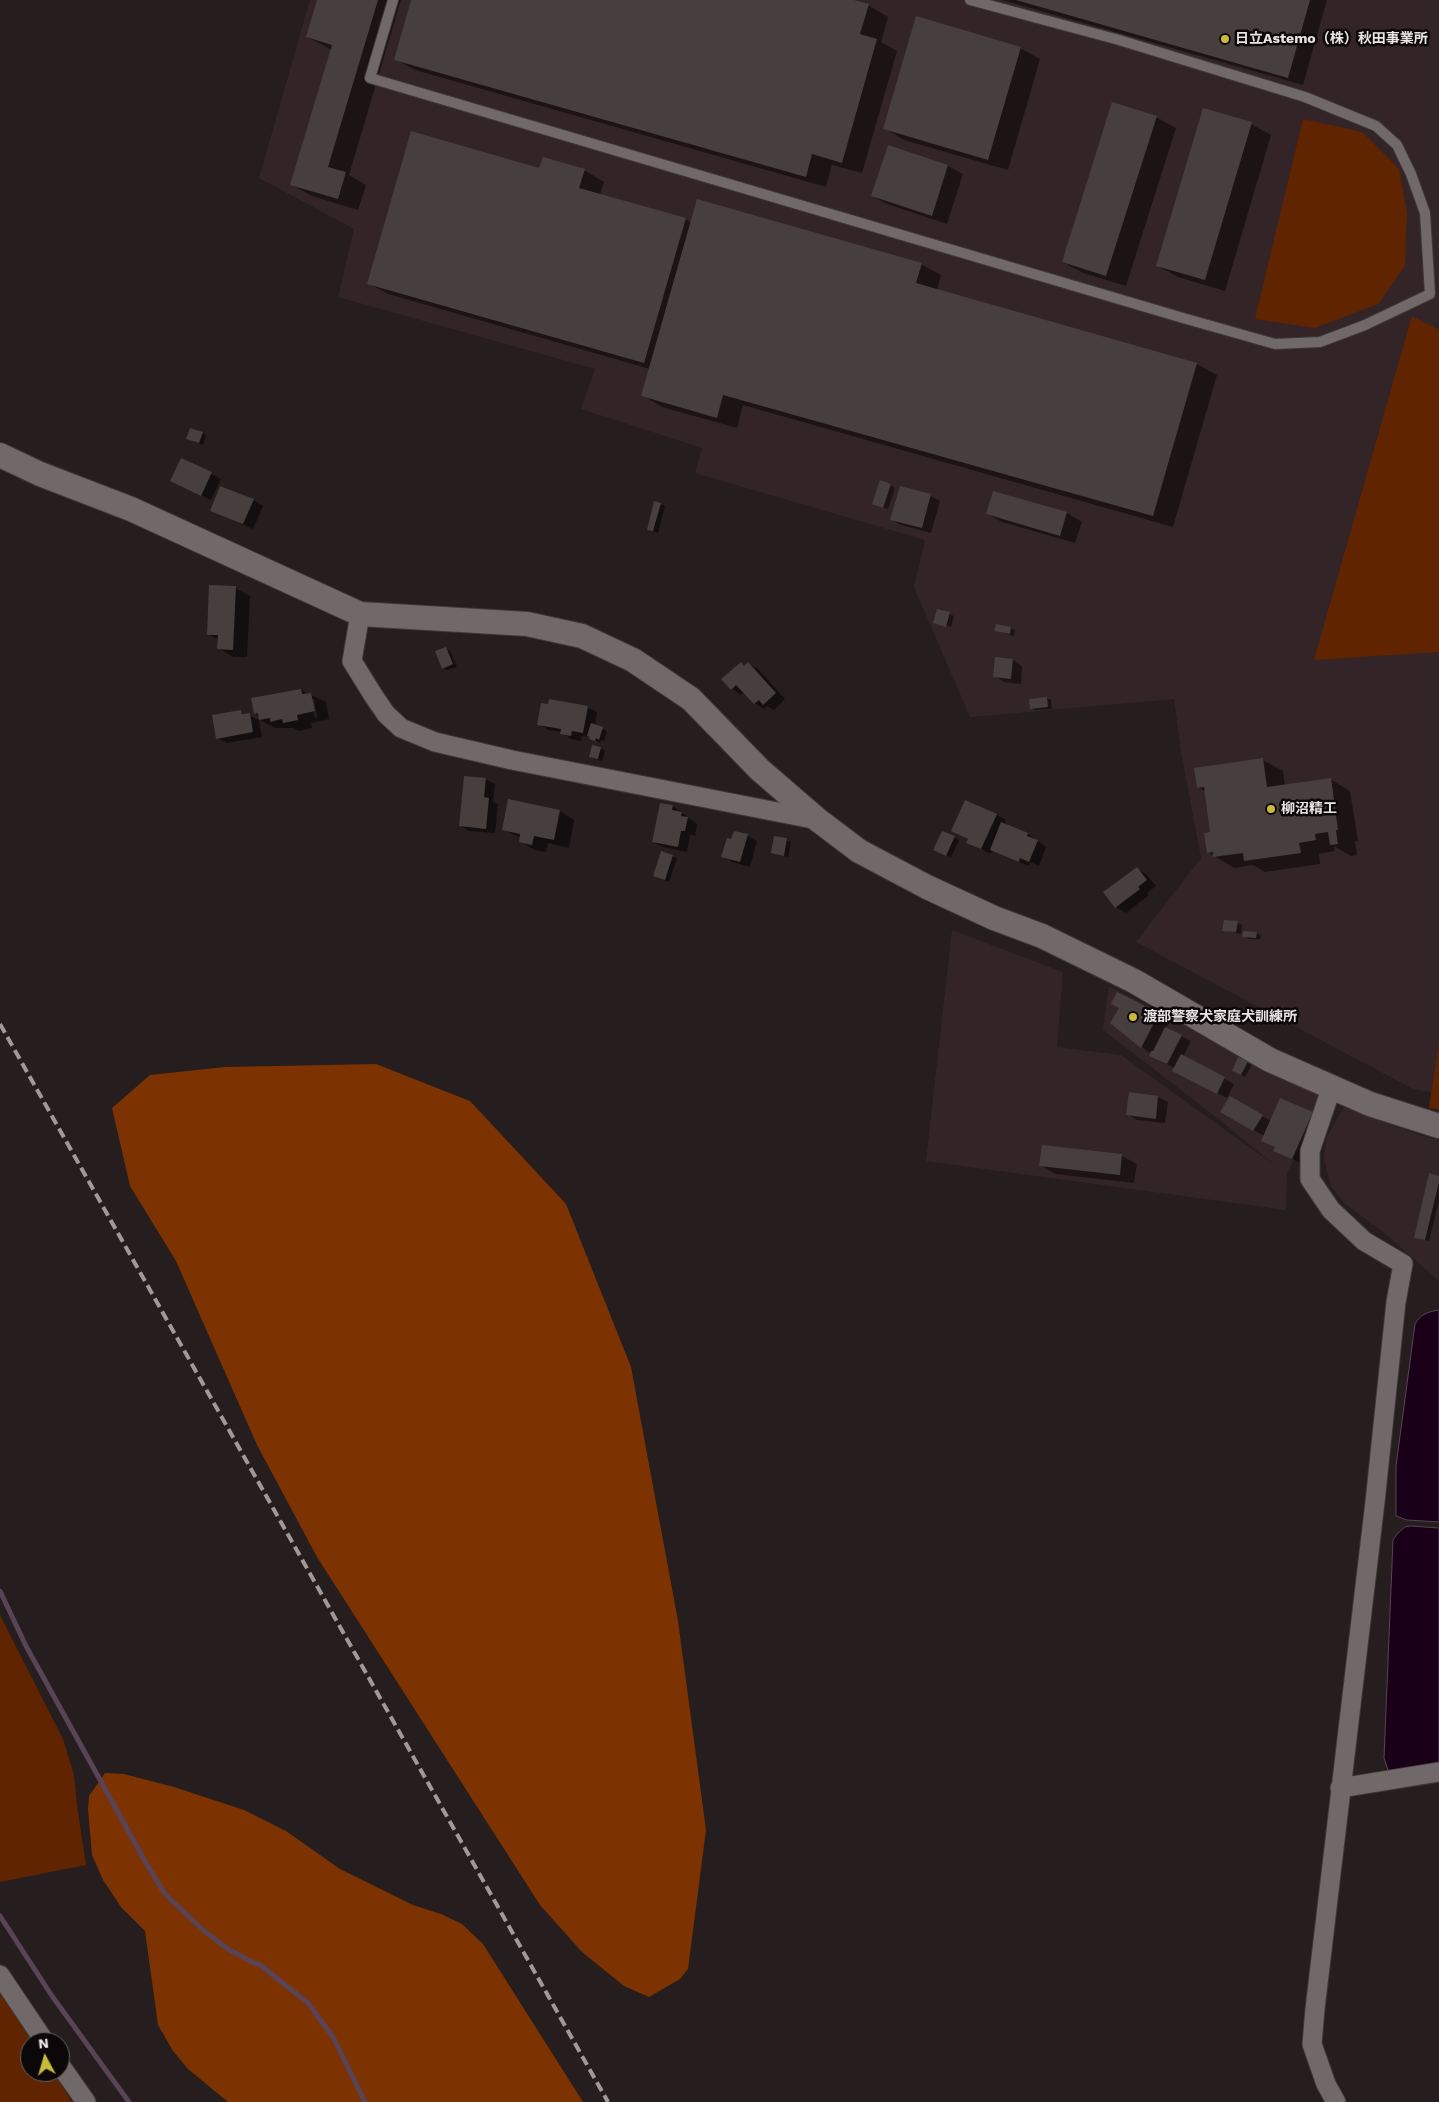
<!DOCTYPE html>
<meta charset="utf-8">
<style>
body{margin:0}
#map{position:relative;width:1439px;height:2102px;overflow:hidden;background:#251d1e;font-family:"Work Sans",sans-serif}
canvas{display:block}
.north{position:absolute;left:20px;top:2032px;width:50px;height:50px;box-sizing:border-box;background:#0c0809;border:1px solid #656061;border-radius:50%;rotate:354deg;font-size:14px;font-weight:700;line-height:20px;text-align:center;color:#eae4e5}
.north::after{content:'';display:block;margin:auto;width:18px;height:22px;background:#c8bb3b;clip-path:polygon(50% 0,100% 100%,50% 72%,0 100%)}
</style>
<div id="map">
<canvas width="1439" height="2102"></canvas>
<div class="north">N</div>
</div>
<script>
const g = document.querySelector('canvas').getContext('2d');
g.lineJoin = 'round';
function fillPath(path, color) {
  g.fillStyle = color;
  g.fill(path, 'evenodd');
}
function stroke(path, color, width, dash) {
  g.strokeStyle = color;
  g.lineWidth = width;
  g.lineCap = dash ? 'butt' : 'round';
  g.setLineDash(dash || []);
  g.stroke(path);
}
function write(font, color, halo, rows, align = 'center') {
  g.font = font + ' "Work Sans","Noto Sans JP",sans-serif';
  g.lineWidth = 5;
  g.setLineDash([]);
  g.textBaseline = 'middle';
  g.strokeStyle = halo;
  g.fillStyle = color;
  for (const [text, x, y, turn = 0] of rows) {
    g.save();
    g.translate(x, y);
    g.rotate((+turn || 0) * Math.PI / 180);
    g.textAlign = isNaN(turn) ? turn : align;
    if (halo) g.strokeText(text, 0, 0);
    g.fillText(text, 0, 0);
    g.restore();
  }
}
fillPath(new Path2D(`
 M 310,0 L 1439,0 L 1439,1094 L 1413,1089 L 1136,942 L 1201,858 L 1181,752 L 1174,699 L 970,717 L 914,587 L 925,540 L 695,473 L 702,448 L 581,409 L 595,369 L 338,297 L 354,229 L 259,178 Z
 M 952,930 L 1063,972 L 1057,1047 L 1121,1055 L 1277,1167 L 1212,1114 L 1103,1030 L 1109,986 L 1254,1061 L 1322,1094 L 1312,1121 L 1287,1174 L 1286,1210 L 926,1161 Z
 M 1344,1107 L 1419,1135 L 1439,1140 L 1439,1281 L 1383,1232 L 1344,1203 L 1331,1186 L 1324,1160 L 1326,1138 Z`), '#332527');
fillPath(new Path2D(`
 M 1303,119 L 1362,132 L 1399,169 L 1407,213 L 1405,266 L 1378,304 L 1315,328 L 1255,319 Z
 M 1412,316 L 1439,330 L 1439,652 L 1314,660 Z
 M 1439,1042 L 1439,1110 L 1429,1108 Z
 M 0,1615 L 63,1739 L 74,1775 L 77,1805 L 86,1865 L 0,1882 Z
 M 0,1987 L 34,2042 L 30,2042 L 30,2072 L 53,2072 L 72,2102 L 0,2102 Z`), '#602400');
fillPath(new Path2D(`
 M 376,1064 L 470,1101 L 566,1204 L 631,1367 L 678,1621 L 706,1830 L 688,1969 L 680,1979 L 649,1997 L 624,1986 L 582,1952 L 540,1905 L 317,1557 L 257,1445 L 176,1261 L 130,1186 L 112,1108 L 150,1075 L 225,1067 Z
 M 105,1773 L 124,1774 L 174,1787 L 244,1810 L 286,1831 L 340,1869 L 413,1905 L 441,1914 L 462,1924 L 483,1944 L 583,2102 L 228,2102 L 188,2069 L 173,2051 L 158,2025 L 145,1931 L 121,1907 L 103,1880 L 92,1855 L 88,1809 L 89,1796 Z`), '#7d3301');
const water = new Path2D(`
 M 1439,1310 L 1439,1522 L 1407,1520 L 1396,1516 L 1396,1466 L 1415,1324 C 1421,1314 1427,1312 1439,1310 Z
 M 1411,1526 L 1439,1528 L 1439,1762 L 1399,1773 L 1388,1770 L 1384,1758 L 1393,1540 L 1397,1534 L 1405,1527 Z`);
fillPath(water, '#190018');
stroke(water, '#584456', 1);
fillPath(new Path2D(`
 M 318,0 L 401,0 L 349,175 L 366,185 L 358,210 L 312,196 L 292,185 L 332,50 L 307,37 Z
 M 412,0 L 850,0 L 868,5 L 888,17 L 881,42 L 897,51 L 862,173 L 832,165 L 826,187 L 415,70 L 395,59 Z
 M 1002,0 L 1327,0 L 1303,85 Z
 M 1020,48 L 1040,59 L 1008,170 L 904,140 L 884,128 Z
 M 1156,117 L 1176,128 L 1126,286 L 1083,273 L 1063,262 Z
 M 1251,124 L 1271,135 L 1225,291 L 1178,277 L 1158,266 Z
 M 888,147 L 948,166 L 963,174 L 947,224 L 887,204 L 872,196 Z
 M 540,170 L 584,170 L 604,182 L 600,195 L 685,219 L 692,223 L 921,264 L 941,275 L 937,290 L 1197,364 L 1217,375 L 1173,527 L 743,405 L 737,428 L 662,407 L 642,395 L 650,369 L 388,294 L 368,283 Z
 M 202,433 L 206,435 L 203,445 L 188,439 Z
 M 182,459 L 221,479 L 211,500 L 181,486 Z
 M 890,485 L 895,488 L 888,509 L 878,506 Z
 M 901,487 L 931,496 L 940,501 L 931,533 L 901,525 L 892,520 Z
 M 993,492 L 1067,513 L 1082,522 L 1075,543 L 1002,522 L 987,514 Z
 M 253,500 L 263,506 L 253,529 L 212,510 Z
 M 661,504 L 665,506 L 658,533 L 648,529 Z
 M 235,588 L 250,596 L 247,657 L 233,657 L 219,648 L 219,640 L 208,634 Z
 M 938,610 L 954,616 L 951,627 L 937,623 Z
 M 1010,628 L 1015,630 L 1014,636 L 996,631 Z
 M 446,648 L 450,651 L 457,667 L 447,670 L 443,668 Z
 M 1013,660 L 1022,666 L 1021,684 L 1004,682 L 995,676 Z
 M 741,663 L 746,666 L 749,664 L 758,669 L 785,699 L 774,710 L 767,706 L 764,709 L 755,703 L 744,692 L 741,695 L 732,689 Z
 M 301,690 L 326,702 L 329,719 L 311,723 L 312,728 L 299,731 L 294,728 L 275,728 L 260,720 L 259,716 L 255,713 ZM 311,699 L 314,699 L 317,717 L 315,718 Z
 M 1047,698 L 1051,700 L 1052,709 L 1035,710 L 1031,708 L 1030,700 Z
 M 587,707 L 597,712 L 595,725 L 607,731 L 604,741 L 601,740 L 600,743 L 591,737 L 582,736 L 581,741 L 571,739 L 561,732 L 548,730 L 539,724 Z
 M 241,712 L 259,720 L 262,737 L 227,743 L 217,738 Z
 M 600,748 L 605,751 L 602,761 L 590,757 Z
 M 1263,760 L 1283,771 L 1285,786 L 1330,779 L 1350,791 L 1358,841 L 1355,841 L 1357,855 L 1351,856 L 1334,846 L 1335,851 L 1319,854 L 1320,864 L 1265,872 L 1253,865 L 1234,868 L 1208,852 L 1211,833 L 1206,792 L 1198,787 Z
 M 485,779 L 495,784 L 493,802 L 498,804 L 495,833 L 469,831 L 460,825 Z
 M 966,801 L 997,815 L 1006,820 L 1004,825 L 1028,834 L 1046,847 L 1039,866 L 1030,862 L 1029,866 L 992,851 L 991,854 L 968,842 L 969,839 Z
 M 661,804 L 673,806 L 697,824 L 695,836 L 690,835 L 687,852 L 663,847 L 653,842 Z
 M 560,811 L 574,820 L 569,848 L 548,843 L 546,852 L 535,850 L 520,841 L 521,838 L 503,829 Z
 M 943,832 L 959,840 L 951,857 L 939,852 Z
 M 747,836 L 757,841 L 750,867 L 732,862 L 723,856 L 732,841 Z
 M 775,837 L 791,842 L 788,857 L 772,853 Z
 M 672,856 L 677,858 L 669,882 L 654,876 Z
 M 1137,869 L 1146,874 L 1156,886 L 1147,893 L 1149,895 L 1126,913 L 1116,907 Z
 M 1237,923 L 1242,925 L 1241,934 L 1224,930 Z
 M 1256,933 L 1261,935 L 1260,939 L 1248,939 L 1244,936 Z
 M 1118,993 L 1169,1021 L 1166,1028 L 1191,1041 L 1183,1057 L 1234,1084 L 1227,1098 L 1183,1076 L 1175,1068 L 1160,1061 L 1112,1023 L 1120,1008 Z
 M 1238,1059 L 1252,1065 L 1245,1077 L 1233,1071 Z
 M 1130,1094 L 1158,1097 L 1168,1102 L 1165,1123 L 1137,1120 L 1127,1114 Z
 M 1230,1098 L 1271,1121 L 1312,1113 L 1327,1121 L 1307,1166 L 1275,1150 L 1276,1148 L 1263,1140 L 1264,1136 L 1222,1111 Z
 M 1043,1146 L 1122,1156 L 1137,1164 L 1134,1183 L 1055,1174 L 1041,1165 Z
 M 1439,1177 L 1439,1201 L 1429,1241 L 1420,1239 L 1415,1237 Z`), '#0007');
stroke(new Path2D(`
 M 0,1591 L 26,1646 L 146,1863 L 165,1894 L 204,1931 L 228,1949 L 256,1964 L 259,1964 L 308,2003 L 333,2037 L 365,2102
 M 0,1916 L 52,1996 L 129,2102`), '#584456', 5);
fillPath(new Path2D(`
 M 317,0 L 378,0 L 328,167 L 346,172 L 338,199 L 290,185 L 332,45 L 306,37 Z
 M 411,0 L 854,0 L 869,4 L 860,34 L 877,39 L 842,163 L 812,154 L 806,177 L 394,60 Z
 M 1016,0 L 1310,0 L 1288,78 Z
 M 916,16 L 1021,47 L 988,160 L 883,129 Z
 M 1112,102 L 1157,116 L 1106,276 L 1062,262 Z
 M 1203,108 L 1252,122 L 1205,280 L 1156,266 Z
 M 411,131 L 539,168 L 543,157 L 585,169 L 579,188 L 686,218 L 644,363 L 367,284 Z
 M 888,145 L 948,165 L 932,216 L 871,196 Z
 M 697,199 L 922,263 L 916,283 L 1197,363 L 1153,516 L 723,395 L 717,418 L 641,396 Z
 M 190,428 L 203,432 L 199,443 L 186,439 Z
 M 181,458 L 212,472 L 201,496 L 170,481 Z
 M 880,480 L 891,484 L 883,508 L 872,504 Z
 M 220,486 L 254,499 L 243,524 L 210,511 Z
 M 900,486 L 931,494 L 922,528 L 890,520 Z
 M 993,491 L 1067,512 L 1060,536 L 986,514 Z
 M 654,501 L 661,503 L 653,531 L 647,530 Z
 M 209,585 L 236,586 L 233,650 L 217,649 L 218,635 L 207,635 Z
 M 937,609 L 950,612 L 946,627 L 933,623 Z
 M 996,624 L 1011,627 L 1010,634 L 994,631 Z
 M 446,647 L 453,664 L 442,669 L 435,651 Z
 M 995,657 L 1013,659 L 1011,679 L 993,677 Z
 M 741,662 L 744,666 L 748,662 L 776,693 L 763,705 L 759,700 L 754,704 L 736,685 L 731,690 L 721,679 Z
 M 301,689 L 302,694 L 311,693 L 315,711 L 297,715 L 298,720 L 283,723 L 282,719 L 270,722 L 270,718 L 259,720 L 258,713 L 254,714 L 251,698 Z
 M 1047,697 L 1048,707 L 1030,709 L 1029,699 Z
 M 549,699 L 588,706 L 583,733 L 572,731 L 571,736 L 560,734 L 561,729 L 537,725 L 541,703 L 548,704 Z
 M 241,710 L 242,714 L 250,713 L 253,732 L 216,739 L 212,715 Z
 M 591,723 L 603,727 L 599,740 L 596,738 L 595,741 L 589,739 L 590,737 L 587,736 Z
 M 592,745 L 601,747 L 598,759 L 589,757 Z
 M 1263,758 L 1267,787 L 1331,778 L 1338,830 L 1336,830 L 1338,844 L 1330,845 L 1328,832 L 1315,834 L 1316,840 L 1299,843 L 1301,853 L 1244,861 L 1243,853 L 1213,857 L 1213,852 L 1207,853 L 1204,833 L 1210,832 L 1204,787 L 1197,788 L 1194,768 Z
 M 464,776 L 486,778 L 484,797 L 489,798 L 486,829 L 459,826 Z
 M 508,799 L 560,810 L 554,840 L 534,836 L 532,845 L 519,842 L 520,834 L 502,830 Z
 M 965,800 L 997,814 L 981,849 L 966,843 L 968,839 L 951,831 Z
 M 660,803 L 673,805 L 672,810 L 682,812 L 681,816 L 688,817 L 685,831 L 681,831 L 678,847 L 652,842 Z
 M 1001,822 L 1028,833 L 1027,836 L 1038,840 L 1029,862 L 1020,858 L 1019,862 L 990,850 Z
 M 734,831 L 748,834 L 740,862 L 721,857 L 727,838 L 731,839 Z
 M 942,831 L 955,836 L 946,856 L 933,850 Z
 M 774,836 L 787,838 L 784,856 L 771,853 Z
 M 661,851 L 673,855 L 665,880 L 653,876 Z
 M 1137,867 L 1147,880 L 1138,887 L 1140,889 L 1115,908 L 1103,892 Z
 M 1224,920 L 1238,921 L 1236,932 L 1222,931 Z
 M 1243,931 L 1257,932 L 1256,938 L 1242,937 Z
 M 1117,992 L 1155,1011 L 1149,1023 L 1153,1025 L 1141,1048 L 1110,1023 L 1119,1008 L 1111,1004 Z
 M 1165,1027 L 1182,1035 L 1167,1064 L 1149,1056 L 1151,1051 L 1153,1051 Z
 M 1181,1054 L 1225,1077 L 1217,1094 L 1172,1071 Z
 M 1238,1057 L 1248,1061 L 1241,1075 L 1232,1071 Z
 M 1129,1092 L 1158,1096 L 1156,1119 L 1126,1115 Z
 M 1230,1096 L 1263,1115 L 1253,1131 L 1220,1112 Z
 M 1280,1098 L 1313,1112 L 1292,1159 L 1273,1151 L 1275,1147 L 1261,1141 Z
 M 1042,1145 L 1122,1154 L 1120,1175 L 1039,1166 Z
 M 1429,1173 L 1439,1176 L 1439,1182 L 1425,1240 L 1414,1238 Z`), '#473f3e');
const service = new Path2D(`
 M 393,0 L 370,78 L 1183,318 L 1275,344 L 1320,342 L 1365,325 L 1430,294 L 1425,213 L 1411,174 L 1397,145 L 1376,126 L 1305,97 L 1119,40 L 970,0`);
const minor = new Path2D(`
 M 360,614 L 352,661 L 373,695 L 386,714 L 401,728 L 435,742 L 512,760 L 818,820
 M 1332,1086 L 1310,1151 L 1310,1179 L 1331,1210 L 1364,1241 L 1403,1264 L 1396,1302 L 1375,1502 L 1315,2009 L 1312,2044 L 1326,2084 L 1336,2102
 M 1340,1788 L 1439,1772
 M 0,1975 L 45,2042
 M 60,2065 L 86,2102`);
const tertiary = new Path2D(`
 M 0,455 L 40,474 L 131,509 L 360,614 L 527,624 L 582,636 L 633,660 L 691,699 L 760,770 L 818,820 L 859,851 L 927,887 L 994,918 L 1042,936 L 1134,981 L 1270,1060 L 1370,1104 L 1439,1126`);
stroke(service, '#3e3839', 12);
stroke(minor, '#3e3839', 21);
stroke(tertiary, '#3e3839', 26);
stroke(service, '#716869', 10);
stroke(minor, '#716869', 19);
stroke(tertiary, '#716869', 24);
stroke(new Path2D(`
 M 0,1024 L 608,2102`), '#9f999a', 4, [10, 5]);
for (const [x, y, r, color] of [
 [1225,39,5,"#c8bb3b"],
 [1271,809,5,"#c8bb3b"],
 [1133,1017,5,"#c8bb3b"]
]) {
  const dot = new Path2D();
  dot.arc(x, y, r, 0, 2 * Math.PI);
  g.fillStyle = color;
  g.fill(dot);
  stroke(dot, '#0c0809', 2);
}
write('bold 14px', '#eae4e5', '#0c0809', [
 ["日立Astemo（株）秋田事業所",1235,39],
 ["柳沼精工",1281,809],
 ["渡部警察犬家庭犬訓練所",1143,1017]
], 'left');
</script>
